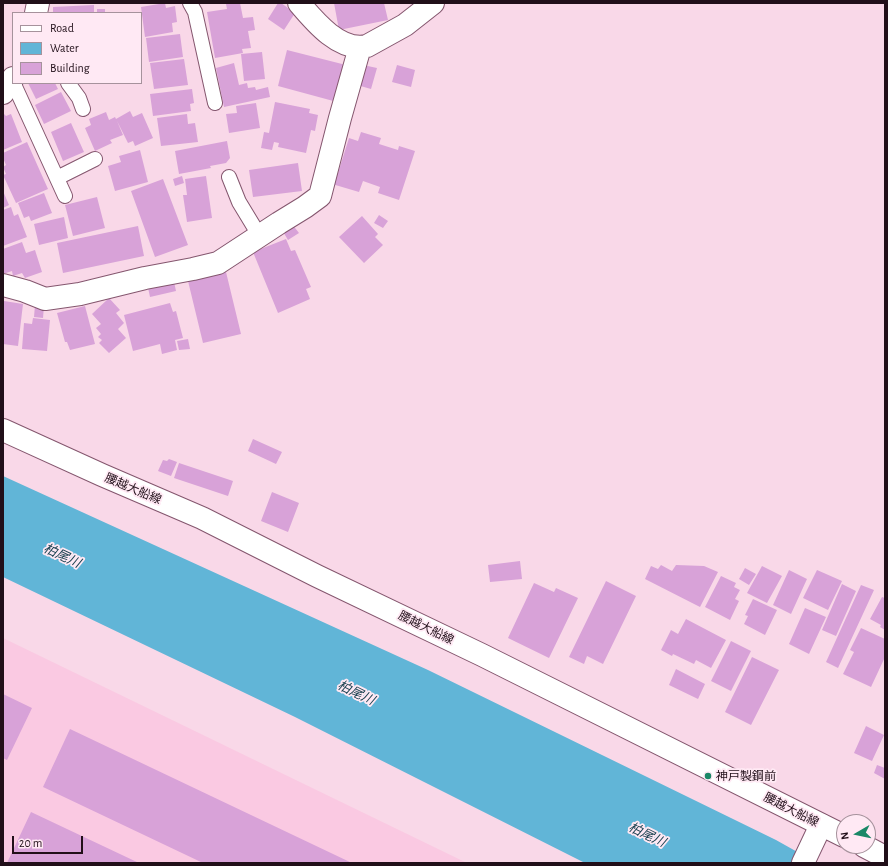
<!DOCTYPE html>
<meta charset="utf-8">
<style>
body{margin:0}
#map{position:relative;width:888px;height:866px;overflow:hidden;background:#f9d8e8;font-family:"Alegreya Sans",sans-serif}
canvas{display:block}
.frame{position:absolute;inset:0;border:4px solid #210f19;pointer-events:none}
.legend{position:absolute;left:12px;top:12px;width:130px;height:72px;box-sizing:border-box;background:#ffe9f4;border:1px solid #a6929c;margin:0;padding:5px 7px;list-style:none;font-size:12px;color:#210f19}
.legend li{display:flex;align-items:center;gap:8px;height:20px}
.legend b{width:20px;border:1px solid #a6929c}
.north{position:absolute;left:836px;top:814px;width:40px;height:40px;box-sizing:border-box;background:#ffe9f4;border:1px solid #a6929c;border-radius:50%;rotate:261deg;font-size:11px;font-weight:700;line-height:16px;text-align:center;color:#210f19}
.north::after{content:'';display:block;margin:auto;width:14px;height:18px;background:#1a8867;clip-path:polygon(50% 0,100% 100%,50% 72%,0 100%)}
.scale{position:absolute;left:12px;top:836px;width:71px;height:18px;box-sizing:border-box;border:2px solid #210f19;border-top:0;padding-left:5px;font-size:12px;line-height:14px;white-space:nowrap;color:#210f19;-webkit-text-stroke:3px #ffe9f4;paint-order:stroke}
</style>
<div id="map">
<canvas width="888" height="866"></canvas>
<div class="frame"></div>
<ul class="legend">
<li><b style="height:5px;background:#fff"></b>Road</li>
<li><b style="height:11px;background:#61b5d7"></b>Water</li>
<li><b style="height:11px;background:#d8a2d8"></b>Building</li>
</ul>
<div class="north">N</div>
<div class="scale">20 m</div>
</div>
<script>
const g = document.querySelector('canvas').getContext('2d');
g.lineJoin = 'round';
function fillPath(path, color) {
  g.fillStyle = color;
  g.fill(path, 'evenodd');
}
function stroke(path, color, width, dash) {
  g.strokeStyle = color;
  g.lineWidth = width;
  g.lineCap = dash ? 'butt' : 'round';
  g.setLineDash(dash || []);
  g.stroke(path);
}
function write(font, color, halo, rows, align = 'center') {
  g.font = font + ' "Alegreya Sans","Noto Sans JP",sans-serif';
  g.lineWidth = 3.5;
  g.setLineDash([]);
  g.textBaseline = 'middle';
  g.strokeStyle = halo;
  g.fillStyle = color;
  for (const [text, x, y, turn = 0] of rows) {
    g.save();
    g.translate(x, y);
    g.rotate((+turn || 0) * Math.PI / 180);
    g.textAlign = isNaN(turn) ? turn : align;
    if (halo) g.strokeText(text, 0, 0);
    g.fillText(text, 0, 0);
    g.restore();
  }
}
fillPath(new Path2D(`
 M 3,638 L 467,863 L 3,863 Z`), '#fac9e2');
fillPath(new Path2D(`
 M 3,476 L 428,670 L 776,840 L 817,863 L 585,863 L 295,717 L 3,577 Z`), '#61b5d7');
fillPath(new Path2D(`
 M 165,3 L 166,8 L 175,6 L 177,22 L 172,23 L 173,32 L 145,37 L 141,7 Z
 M 231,3 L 240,3 L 243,18 L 253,17 L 255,30 L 248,31 L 251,48 L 242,49 L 243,53 L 215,58 L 207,12 L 227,9 L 226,4 Z
 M 278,3 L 281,3 L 295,13 L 284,30 L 268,19 Z
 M 334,3 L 384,3 L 388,20 L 339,30 Z
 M 94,5 L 94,13 L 53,13 L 53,7 Z
 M 97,9 L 105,9 L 105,13 L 97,13 Z
 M 180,34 L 183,57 L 149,62 L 146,38 Z
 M 287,50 L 346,65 L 337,102 L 278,86 Z
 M 262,52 L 265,79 L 244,81 L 241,54 Z
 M 184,59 L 188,85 L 154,89 L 150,63 Z
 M 234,63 L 239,85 L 247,83 L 248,88 L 255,87 L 256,90 L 268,87 L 270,97 L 224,107 L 216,68 Z
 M 363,65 L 377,68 L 371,89 L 357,85 Z
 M 397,65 L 415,70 L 411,87 L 392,82 Z
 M 28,83 L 55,83 L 58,89 L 36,99 Z
 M 192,89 L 194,103 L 190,104 L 191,111 L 153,116 L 150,94 Z
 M 61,92 L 71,111 L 44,124 L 35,105 Z
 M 275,102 L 310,109 L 309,113 L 318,115 L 315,131 L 311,130 L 306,153 L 278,147 L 279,143 L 274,142 L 272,150 L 261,148 L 264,132 L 269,133 Z
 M 256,103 L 260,128 L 229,133 L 226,114 L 237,113 L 236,106 Z
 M 130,111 L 133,117 L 142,113 L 153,138 L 135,146 L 133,141 L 128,143 L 117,121 L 123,135 L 110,140 L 112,143 L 95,151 L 85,128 L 91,125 L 89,119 L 106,112 L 109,120 L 115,117 L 116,119 Z
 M 3,114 L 4,114 L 6,116 L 11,114 L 22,142 L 3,150 Z
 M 187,114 L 188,124 L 195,123 L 198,142 L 161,146 L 157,118 Z
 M 71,123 L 84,152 L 63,161 L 51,132 Z
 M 361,132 L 381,138 L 379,144 L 398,150 L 399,146 L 415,151 L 399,200 L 378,193 L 380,187 L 363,181 L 359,192 L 332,184 L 336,172 L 338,173 L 349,138 L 358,141 Z
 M 227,141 L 230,158 L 226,163 L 210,166 L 211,168 L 179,174 L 175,151 Z
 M 27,142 L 48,189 L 16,203 L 3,175 L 6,174 L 3,167 L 6,165 L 3,158 L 3,153 Z
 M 140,150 L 148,182 L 115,191 L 108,166 L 121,162 L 119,156 Z
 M 298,163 L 302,191 L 253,197 L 249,170 Z
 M 182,176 L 184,183 L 175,186 L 173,179 Z
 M 206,176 L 212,218 L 187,222 L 183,195 L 187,195 L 185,179 Z
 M 163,179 L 188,245 L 155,257 L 131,191 Z
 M 3,191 L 9,205 L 3,208 Z
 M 44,193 L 52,213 L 31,221 L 29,216 L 24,218 L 18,203 Z
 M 97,197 L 105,228 L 73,236 L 65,205 Z
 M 11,207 L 14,216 L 18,214 L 27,237 L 3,246 L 3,210 Z
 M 379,215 L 388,221 L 383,228 L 374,223 Z
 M 362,216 L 378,234 L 375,237 L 383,245 L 364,263 L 339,237 Z
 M 64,217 L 68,238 L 39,245 L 34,224 Z
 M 292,224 L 299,233 L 288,240 L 282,230 Z
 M 138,226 L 144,256 L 63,273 L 57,243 Z
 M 286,239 L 291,251 L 295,250 L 311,287 L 306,289 L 310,299 L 278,313 L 253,252 Z
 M 22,242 L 26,253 L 35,250 L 42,272 L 25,278 L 22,273 L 13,276 L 12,271 L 3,274 L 3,249 Z
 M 226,272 L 241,334 L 203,343 L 188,281 Z
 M 173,277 L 176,291 L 150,297 L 147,283 Z
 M 109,298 L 120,310 L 116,313 L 124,323 L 118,329 L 126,338 L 109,353 L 99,343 L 102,340 L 98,337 L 101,334 L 96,328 L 101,324 L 92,314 Z
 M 4,301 L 23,304 L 18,346 L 3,344 Z
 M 170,303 L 173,312 L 176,311 L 183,338 L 175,340 L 177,350 L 162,354 L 160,344 L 133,351 L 124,315 Z
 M 35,305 L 44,306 L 43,318 L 34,317 Z
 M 85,306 L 95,344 L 70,350 L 67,342 L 65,342 L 57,313 Z
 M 33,318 L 50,320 L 47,351 L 22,349 L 24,323 L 32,324 Z
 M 188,339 L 190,349 L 179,350 L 177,341 Z
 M 253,439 L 282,452 L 276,464 L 248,451 Z
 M 169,459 L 177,462 L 171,476 L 158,471 L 163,460 L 167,461 Z
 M 179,463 L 233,481 L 228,496 L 174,478 Z
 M 272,492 L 299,503 L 288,532 L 261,521 Z
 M 520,561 L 522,579 L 490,582 L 488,565 Z
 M 661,565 L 672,571 L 676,565 L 704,566 L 718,572 L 700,607 L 645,579 L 651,566 L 658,569 Z
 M 762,566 L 782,576 L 767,603 L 747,593 Z
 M 745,568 L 756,574 L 749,585 L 739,579 Z
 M 789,570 L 807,579 L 791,614 L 773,605 Z
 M 817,570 L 842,581 L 828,610 L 803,598 Z
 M 721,576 L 736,583 L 734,587 L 740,590 L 735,599 L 739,601 L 730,620 L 705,607 Z
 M 606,581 L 636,596 L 603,664 L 587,656 L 584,664 L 569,657 Z
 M 534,583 L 554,592 L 556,588 L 578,598 L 549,658 L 508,638 Z
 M 842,584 L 856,591 L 836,636 L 822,630 Z
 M 861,585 L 874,590 L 838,668 L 826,662 Z
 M 882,597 L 885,598 L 885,630 L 880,627 L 881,625 L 870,619 Z
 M 753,599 L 777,610 L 765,635 L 744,624 L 748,616 L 745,615 Z
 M 805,608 L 826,617 L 809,654 L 789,644 Z
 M 686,619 L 726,640 L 711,668 L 696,660 L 694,664 L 673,654 L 672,656 L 661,650 L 671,630 L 678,634 Z
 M 861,628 L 885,639 L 885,657 L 871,687 L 843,674 L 854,652 L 850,650 Z
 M 731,641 L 751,651 L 731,691 L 711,681 Z
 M 752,657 L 779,670 L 751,725 L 725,712 Z
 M 676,669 L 705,684 L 698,699 L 669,685 Z
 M 3,694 L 32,708 L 7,760 L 3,758 Z
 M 866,726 L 884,735 L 872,761 L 854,753 Z
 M 70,729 L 352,863 L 203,863 L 43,787 Z
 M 877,765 L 885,768 L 885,779 L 874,773 Z
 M 31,812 L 139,863 L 7,863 Z`), '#d8a2d8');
const lane = new Path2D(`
 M 190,3 L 195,12 L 215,103
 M 12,80 L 65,196
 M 68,83 L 79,98 L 83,109
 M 229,177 L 239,202 L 259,235
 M 57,178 L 95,159`);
const street = new Path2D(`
 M 299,3 C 315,22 340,52 367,46 L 405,25 L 433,3
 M 36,13 L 38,3
 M 3,93 L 13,78
 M 3,285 L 25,291 L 45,299 L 80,294 L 145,278 L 193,269 L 218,263 L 279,223 L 305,207 L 320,196 L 340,118 L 360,47
 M 803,863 L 821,825`);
const secondary = new Path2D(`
 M 3,430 L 102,475 L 202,518 L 317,576 L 482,655 L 844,836
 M 864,846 L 885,857`);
stroke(lane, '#84566e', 16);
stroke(street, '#84566e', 24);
stroke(secondary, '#84566e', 24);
stroke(lane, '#fff', 14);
stroke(street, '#fff', 22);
stroke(secondary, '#fff', 22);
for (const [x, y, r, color] of [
 [708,776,4,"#1a8867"]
]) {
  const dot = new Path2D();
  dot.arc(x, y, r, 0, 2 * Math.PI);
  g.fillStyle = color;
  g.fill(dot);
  stroke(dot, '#ffe9f4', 1.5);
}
write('12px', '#210f19', '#ffe9f4', [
 ["腰越大船線",133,489,23],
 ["腰越大船線",426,628,26],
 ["腰越大船線",791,810,27]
]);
write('12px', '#210f19', '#ffe9f4', [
 ["神戸製鋼前",716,776]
], 'left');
write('italic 13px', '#1c4251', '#ffe9f4', [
 ["柏尾川",62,556,25],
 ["柏尾川",356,693,26],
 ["柏尾川",647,835,26]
]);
</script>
